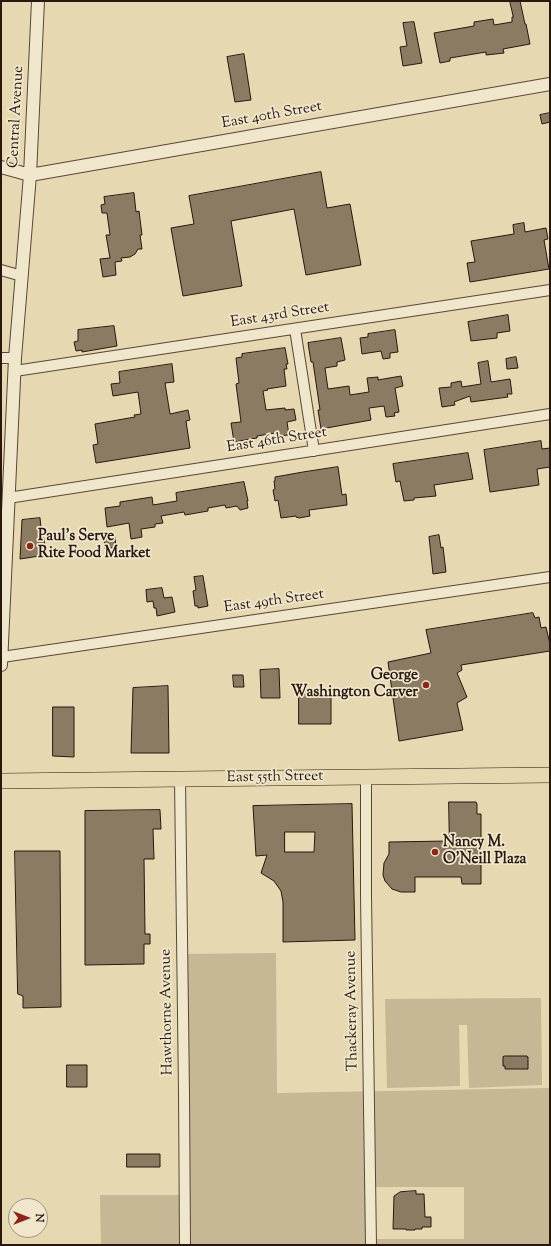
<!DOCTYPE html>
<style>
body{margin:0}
#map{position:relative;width:551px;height:1246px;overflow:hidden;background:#e6d8b0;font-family:"Sorts Mill Goudy",serif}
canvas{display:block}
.frame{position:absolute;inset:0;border:2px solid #291710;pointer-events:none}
.north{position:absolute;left:8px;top:1198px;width:40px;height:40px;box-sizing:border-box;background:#efe6cc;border:1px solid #a09381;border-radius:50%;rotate:90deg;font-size:11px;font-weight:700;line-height:16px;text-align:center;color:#291710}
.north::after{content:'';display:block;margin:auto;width:14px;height:18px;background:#8f2418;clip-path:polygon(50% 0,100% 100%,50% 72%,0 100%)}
</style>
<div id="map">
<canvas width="551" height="1246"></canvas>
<div class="frame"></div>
<div class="north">N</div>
</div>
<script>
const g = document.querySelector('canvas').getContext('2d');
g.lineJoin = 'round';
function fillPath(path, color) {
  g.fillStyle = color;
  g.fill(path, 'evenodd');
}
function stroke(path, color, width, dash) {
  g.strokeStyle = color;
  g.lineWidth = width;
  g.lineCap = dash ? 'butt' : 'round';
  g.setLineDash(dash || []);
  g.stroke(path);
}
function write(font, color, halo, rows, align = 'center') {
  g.font = font + ' "Sorts Mill Goudy",serif';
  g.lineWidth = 3.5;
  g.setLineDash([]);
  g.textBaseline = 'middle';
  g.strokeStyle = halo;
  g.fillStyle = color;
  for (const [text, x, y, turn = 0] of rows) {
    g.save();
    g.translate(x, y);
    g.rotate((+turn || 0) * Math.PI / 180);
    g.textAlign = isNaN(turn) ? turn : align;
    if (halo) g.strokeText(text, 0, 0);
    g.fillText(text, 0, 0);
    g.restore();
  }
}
fillPath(new Path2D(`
 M 276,953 L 277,1093 L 550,1088 L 550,1245 L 101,1245 L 100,1195 L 184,1195 L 182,954 ZM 370,1187 L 464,1187 L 464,1239 L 371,1239 Z
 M 541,998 L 542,1085 L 469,1088 L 467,1025 L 459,1025 L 460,1086 L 387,1088 L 385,999 Z`), '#c6b795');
const building = new Path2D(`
 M 510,1 L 520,1 L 525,24 L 526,24 L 530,44 L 503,49 L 504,53 L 486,55 L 486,52 L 450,58 L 450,61 L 440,63 L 434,33 L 474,26 L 474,22 L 493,19 L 494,25 L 512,22 L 512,17 L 513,17 Z
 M 414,22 L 422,63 L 403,66 L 400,47 L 407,46 L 403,23 Z
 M 244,54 L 251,100 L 235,102 L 227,57 Z
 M 550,113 L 550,122 L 542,124 L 540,115 Z
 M 321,172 L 327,208 L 350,204 L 361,265 L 306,275 L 294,209 L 231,221 L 242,286 L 183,296 L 171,228 L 194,224 L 189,196 Z
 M 134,193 L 136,212 L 139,211 L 142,235 L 140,235 L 142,249 L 138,249 L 135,254 L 130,257 L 121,258 L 122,261 L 115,262 L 116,275 L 103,277 L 100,259 L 110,258 L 106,235 L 110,235 L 107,213 L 102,213 L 101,205 L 105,204 L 104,197 Z
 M 524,223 L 525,232 L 546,228 L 548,239 L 544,240 L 549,269 L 470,282 L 467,263 L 475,262 L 471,241 L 514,234 L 513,225 Z
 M 508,315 L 510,331 L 497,333 L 497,338 L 471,341 L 468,322 Z
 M 114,326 L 117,346 L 82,352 L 82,350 L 76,351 L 74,342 L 78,341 L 78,330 Z
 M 395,330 L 398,352 L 390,353 L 390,358 L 383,359 L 381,351 L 362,354 L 360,338 L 368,337 L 368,334 Z
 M 341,338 L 345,360 L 337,362 L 337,366 L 325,368 L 328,389 L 349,386 L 350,395 L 369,392 L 367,378 L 378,377 L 378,380 L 401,376 L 403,386 L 395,388 L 399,412 L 394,413 L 395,416 L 386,417 L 384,406 L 369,408 L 371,420 L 321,429 L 318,410 L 320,410 L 313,362 L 311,362 L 308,343 Z
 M 285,348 L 288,364 L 286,364 L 287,369 L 284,369 L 286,386 L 267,389 L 268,390 L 263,391 L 266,410 L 285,408 L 285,410 L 294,409 L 296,420 L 287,422 L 289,435 L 276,436 L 275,433 L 257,436 L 257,438 L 234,442 L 231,423 L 241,422 L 236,384 L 239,383 L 236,358 L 242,357 L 242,354 Z
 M 516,357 L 518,368 L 507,369 L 506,359 Z
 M 488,361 L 491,382 L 510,379 L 512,394 L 507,394 L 508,397 L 471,402 L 470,396 L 454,402 L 455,405 L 442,407 L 439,388 L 451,387 L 451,383 L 461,381 L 462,387 L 481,384 L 478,363 Z
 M 172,364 L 174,382 L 165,383 L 170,414 L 188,410 L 190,420 L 186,421 L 190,448 L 96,463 L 93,445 L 98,444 L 95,424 L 135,417 L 134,415 L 141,414 L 138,392 L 113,396 L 111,384 L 120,383 L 119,372 Z
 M 541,441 L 542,449 L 550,448 L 550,467 L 537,469 L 539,485 L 490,492 L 484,450 Z
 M 468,453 L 473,479 L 434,485 L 436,496 L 414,498 L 414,500 L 404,501 L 400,481 L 396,482 L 393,464 Z
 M 338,467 L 342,495 L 346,494 L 347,505 L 309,510 L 310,516 L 299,518 L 296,517 L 296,516 L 281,518 L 278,500 L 275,501 L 273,490 L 275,489 L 274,481 L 275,481 L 275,477 L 303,472 Z
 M 244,482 L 248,501 L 247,501 L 248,508 L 240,510 L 237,506 L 226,508 L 225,505 L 208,508 L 208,511 L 185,515 L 184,512 L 161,516 L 163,523 L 155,524 L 155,527 L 141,529 L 142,537 L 131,539 L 129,523 L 107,527 L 105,508 L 120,506 L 120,502 L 152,497 L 153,505 L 177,501 L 176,493 Z
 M 40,518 L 42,538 L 44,538 L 46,555 L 20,559 L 22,520 Z
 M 439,535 L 441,548 L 443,547 L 446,572 L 433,574 L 429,537 Z
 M 115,537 L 116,547 L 105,549 L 104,538 Z
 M 203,576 L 208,606 L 198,608 L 198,606 L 195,606 L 193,591 L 196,590 L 194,577 Z
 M 162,588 L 164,598 L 172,597 L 175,612 L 157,616 L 156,608 L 154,608 L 153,601 L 147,602 L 146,590 Z
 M 533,613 L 535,618 L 539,617 L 541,628 L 546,627 L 550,644 L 550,651 L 461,665 L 462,670 L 457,673 L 467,697 L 457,703 L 463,730 L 399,741 L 388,662 L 431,653 L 426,630 Z
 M 279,669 L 280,698 L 261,698 L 260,670 Z
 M 233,675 L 243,675 L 244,687 L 234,687 Z
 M 168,686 L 169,753 L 131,753 L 133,688 Z
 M 299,694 L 331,694 L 331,724 L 299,724 Z
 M 53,707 L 74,707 L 74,757 L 53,756 Z
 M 449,802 L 476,802 L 477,804 L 477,814 L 481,814 L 481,884 L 462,884 L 461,877 L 415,877 L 415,892 L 401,892 L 392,889 L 385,881 L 383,875 L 384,863 L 389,854 L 389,842 L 449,841 Z
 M 352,804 L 355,940 L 283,942 L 283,902 L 281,891 L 274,881 L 261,873 L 267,855 L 256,856 L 253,806 ZM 285,832 L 315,832 L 314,852 L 285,852 Z
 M 160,810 L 161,829 L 153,829 L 154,859 L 144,859 L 145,934 L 150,934 L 150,944 L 144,944 L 144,964 L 85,965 L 85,811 Z
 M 15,851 L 60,851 L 61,1007 L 23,1008 L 23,996 L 18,994 Z
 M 505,1056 L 527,1056 L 527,1057 L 528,1057 L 528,1069 L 505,1069 L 505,1066 L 503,1066 L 503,1057 Z
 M 67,1065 L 87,1065 L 87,1087 L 67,1087 Z
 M 127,1154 L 160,1154 L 160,1167 L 127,1167 Z
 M 416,1191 L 416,1194 L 424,1194 L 425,1217 L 431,1217 L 431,1227 L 422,1227 L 422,1229 L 415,1229 L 415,1230 L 406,1230 L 406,1229 L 393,1229 L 394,1196 L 400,1192 Z`);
fillPath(building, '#8b7b63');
stroke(building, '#291710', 1);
const minor = new Path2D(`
 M 1,270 L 22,276
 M 295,329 L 314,451
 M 1,358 L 15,358
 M 15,371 L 550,290
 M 8,498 L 550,414
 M 2,657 L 550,577
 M 366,777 L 366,896 L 371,1245
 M 180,779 L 184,1093 L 185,1245`);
const tertiary = new Path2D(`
 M 1,167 L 30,175 L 550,84
 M 1,665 L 15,358 L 30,175 L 38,1`);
const primary = new Path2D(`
 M 1,781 L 550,775`);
stroke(minor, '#584738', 12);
stroke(tertiary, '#584738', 14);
stroke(primary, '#291710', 16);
stroke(minor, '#efe6cc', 10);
stroke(tertiary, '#efe6cc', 12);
stroke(primary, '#e6d8b0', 15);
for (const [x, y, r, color] of [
 [30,546,4,"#8f2418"],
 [426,685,4,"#8f2418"],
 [435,852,4,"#8f2418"]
]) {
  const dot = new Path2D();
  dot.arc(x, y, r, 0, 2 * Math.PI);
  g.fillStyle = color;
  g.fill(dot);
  stroke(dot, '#efe6cc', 1.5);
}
write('15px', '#291710', '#efe6cc', [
 ["East 40th Street",272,116,-10],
 ["Central Avenue",17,117,-87],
 ["East 43rd Street",280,316,-9],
 ["East 46th Street",277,441,-9],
 ["East 49th Street",274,602,-8],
 ["East 55th Street",275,778,-1],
 ["Thackeray Avenue",353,1011,-91],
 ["Hawthorne Avenue",168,1012,-91]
]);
write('bold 15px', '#291710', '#efe6cc', [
 ["Paul's Serve",38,537],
 ["Rite Food Market",38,554],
 ["George",418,676,"right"],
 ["Washington Carver",418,693,"right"],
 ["Nancy M.",443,843],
 ["O'Neill Plaza",443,860]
], 'left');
</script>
